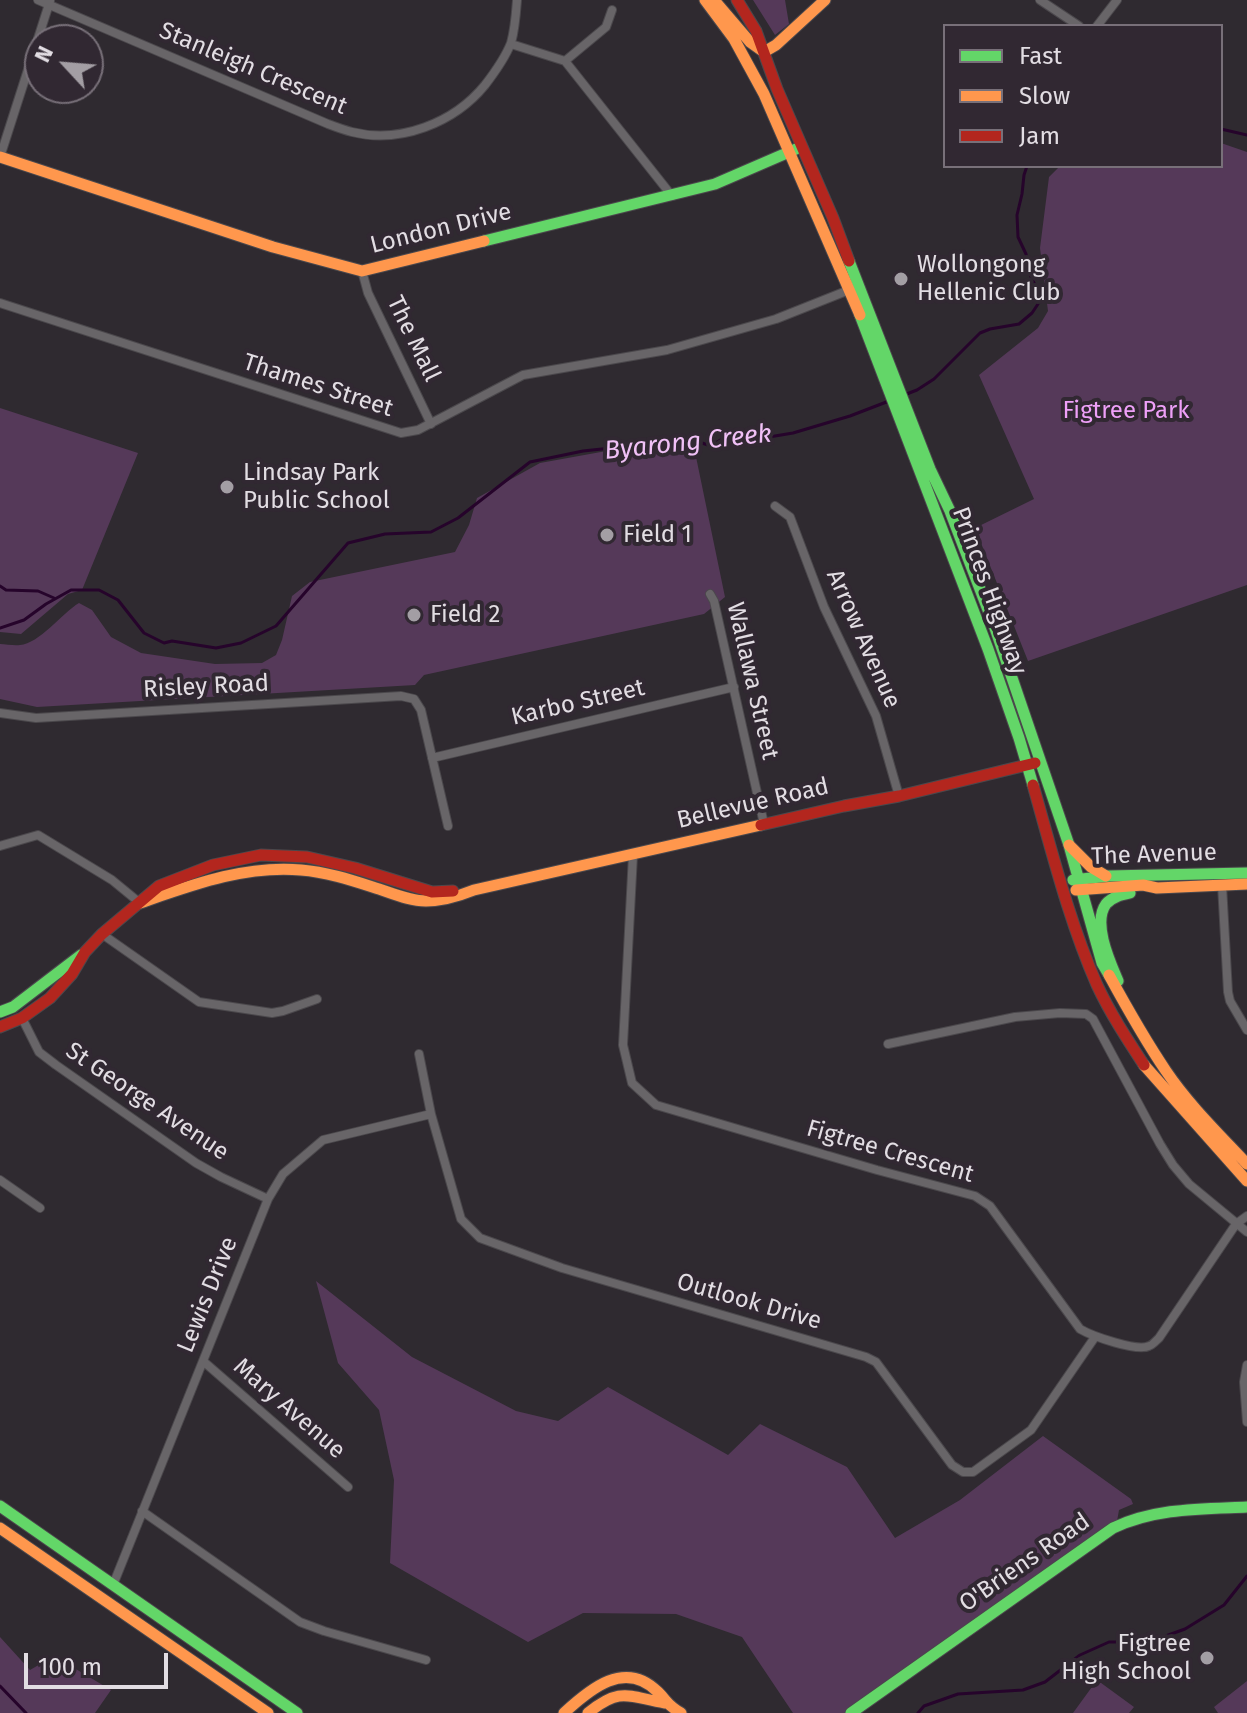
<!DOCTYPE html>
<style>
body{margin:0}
#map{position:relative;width:1247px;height:1713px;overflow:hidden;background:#2f2a30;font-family:"Fira Sans",sans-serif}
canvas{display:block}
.legend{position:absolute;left:943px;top:24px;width:280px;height:144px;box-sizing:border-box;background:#312832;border:2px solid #787079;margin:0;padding:10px 14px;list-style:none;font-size:24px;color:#e2dde3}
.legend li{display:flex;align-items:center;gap:16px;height:40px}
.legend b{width:40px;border:2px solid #787079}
.north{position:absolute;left:24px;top:24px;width:80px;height:80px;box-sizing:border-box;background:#312832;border:2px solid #787079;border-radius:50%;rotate:296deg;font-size:22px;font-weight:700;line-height:32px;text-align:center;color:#e2dde3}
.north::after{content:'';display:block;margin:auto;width:28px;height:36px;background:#a39ea4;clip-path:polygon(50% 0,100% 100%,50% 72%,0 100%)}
.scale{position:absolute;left:24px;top:1653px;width:144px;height:36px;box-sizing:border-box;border:4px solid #e2dde3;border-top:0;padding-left:10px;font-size:24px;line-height:28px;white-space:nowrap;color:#e2dde3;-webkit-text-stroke:6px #312832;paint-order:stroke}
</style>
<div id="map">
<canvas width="1247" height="1713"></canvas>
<ul class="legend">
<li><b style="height:10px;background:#63d668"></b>Fast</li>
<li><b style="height:10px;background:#ff974d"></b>Slow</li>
<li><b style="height:10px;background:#b3261e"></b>Jam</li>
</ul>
<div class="north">N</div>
<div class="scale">100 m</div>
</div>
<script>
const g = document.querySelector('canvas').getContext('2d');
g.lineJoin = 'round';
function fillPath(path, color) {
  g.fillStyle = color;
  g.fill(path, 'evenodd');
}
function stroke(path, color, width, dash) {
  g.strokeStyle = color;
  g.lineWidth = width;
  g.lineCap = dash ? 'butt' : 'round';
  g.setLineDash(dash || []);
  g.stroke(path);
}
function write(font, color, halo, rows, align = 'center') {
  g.font = font + ' "Fira Sans",sans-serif';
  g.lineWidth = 8;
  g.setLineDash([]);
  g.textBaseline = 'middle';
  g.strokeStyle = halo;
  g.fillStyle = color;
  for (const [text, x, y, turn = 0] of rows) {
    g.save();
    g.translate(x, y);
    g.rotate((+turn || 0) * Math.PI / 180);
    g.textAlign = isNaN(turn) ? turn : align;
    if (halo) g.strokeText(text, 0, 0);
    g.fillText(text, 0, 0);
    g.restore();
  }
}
fillPath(new Path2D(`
 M 753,0 L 785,0 L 789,24 L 775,35 Z
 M 1221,143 L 1247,152 L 1247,585 L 1028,661 L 975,528 L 1034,499 L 979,375 L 1038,328 L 1048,311 L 1040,248 L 1049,177 L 1060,166 L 1221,166 Z
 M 0,408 L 138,453 L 82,590 L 68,594 L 21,634 L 0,632 Z
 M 684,447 L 695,452 L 725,597 L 704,614 L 424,675 L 415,685 L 37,707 L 0,699 L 0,644 C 6,644 14,646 20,645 C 39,644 62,613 79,603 L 92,610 L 111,637 L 141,653 L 215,664 L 262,663 L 276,655 L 282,640 L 292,596 L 310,582 L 455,552 L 469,525 L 477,498 L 540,463 L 612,450 L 634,454 L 661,448 Z
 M 316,1281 L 412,1357 L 516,1411 L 558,1421 L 608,1387 L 728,1455 L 760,1424 L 847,1467 L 895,1538 L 960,1500 L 1043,1436 L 1131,1499 L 1133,1504 L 1119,1510 L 1116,1527 L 851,1713 L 793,1713 L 742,1637 L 676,1614 L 583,1613 L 528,1642 L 390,1563 L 394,1480 L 379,1410 L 338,1363 Z
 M 0,1637 L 30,1670 L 54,1656 L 111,1690 L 95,1713 L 0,1713 Z
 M 1097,1680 L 1134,1707 L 1129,1713 L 1073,1713 Z
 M 1247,1681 L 1247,1713 L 1218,1713 L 1214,1707 Z`), '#553959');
stroke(new Path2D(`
 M 1221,129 L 1247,135
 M 904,395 L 917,390 L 934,379 L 980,333 L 990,329 L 1019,324 L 1032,313 L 1038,304 L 1039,293 L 1031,277 L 1026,254 L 1018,237 L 1017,215 L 1022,194 L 1024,175 L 1027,166
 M 0,586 L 6,590 L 38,591 L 54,598
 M 0,628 L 24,620 L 46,604 L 71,590 L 99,590 L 118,600 L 144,633 L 164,643 L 172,641 L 216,648 L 241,643 L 276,626 L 348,543 L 385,534 L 431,532 L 458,518 L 530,462 L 583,451 L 687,440 L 699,442 L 711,446 L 730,434 L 752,434 L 763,438 L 793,433 L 850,416 L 889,401
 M 0,1686 L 26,1713
 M 918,1713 L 924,1706 L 958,1694 L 1023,1690 L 1045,1682 L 1080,1655 L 1109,1642 L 1149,1642 L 1185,1629 L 1224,1605 L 1247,1576`), '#26042b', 3);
const street = new Path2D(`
 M 38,0 L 328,124 C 336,127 344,130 352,132 C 400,144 454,123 485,85 C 495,72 505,58 511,43 C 515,29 516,14 517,0
 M 1040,0 L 1079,26
 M 1097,26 L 1117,0
 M 511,44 L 565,61 L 672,196
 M 565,61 L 606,27 L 612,10
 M 0,157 L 50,1
 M 362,271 L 368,293 L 431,424
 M 0,303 L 401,433 L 418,430 L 523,375 L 667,350 L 776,319 L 849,290
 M 775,506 L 790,517 L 824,607 L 876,716 L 899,796
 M 710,594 L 714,601 L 764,824
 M 0,713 L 36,718 L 401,696 L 414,699 L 421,710 L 448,826
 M 432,758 L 734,687
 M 0,846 L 38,835 L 112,880 L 140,903
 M 633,855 L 623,1045 L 632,1083 L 656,1105 L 877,1170 L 975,1196 L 990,1206 L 1080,1329 C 1092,1336 1137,1352 1149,1346 C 1151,1346 1158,1339 1159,1338 L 1236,1224 L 1247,1216
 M 1222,885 L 1228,992 L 1230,1001 L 1247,1030
 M 102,934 L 199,1002 L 272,1013 L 283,1011 L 317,999
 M 22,1018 L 39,1052 L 56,1065 L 196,1163 L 221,1177 L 268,1199
 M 888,1044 L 1015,1017 L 1060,1013 L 1086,1014 L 1093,1019 L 1160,1144 L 1173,1165 L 1189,1184 L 1247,1232
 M 419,1054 L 431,1114 L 461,1219 L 480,1238 L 562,1268 L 866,1357 L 876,1362 L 952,1465 L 963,1472 L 973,1472 L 1031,1430 L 1095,1337
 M 0,1180 L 40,1208
 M 203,1361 L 348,1487
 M 1247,1365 L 1244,1382 L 1247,1422
 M 142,1511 L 300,1622 L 324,1631 L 426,1660
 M 113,1585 L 268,1199 L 283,1174 L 323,1140 L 431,1114`);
const fast = new Path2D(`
 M 484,241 L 715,184 L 796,149
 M 849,261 L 930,469 L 950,511 L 995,628 L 1069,845 L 1102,963 L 1109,975
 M 860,315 L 988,649 L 1019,738 L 1033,785
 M 1073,880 L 1109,876 L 1247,873
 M 1118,981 C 1110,962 1092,923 1106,904 C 1112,897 1121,895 1130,893
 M 0,1012 L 13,1007 L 81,955
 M 0,1506 L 297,1713
 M 851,1713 L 1113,1528 C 1155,1508 1201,1509 1247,1507`);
const slow = new Path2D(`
 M 705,0 L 734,39 L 764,94 L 860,315
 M 714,0 L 750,42 L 764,52 L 776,45 L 825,0
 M 0,157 L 273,247 L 362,271 L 484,241
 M 1069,845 L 1091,867 L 1106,876
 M 1076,890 L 1143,885 L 1157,888 L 1247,884
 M 140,903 C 192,885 245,865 301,870 C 328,872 354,881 379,889 C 394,894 410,901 426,901 C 443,901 459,896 474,890 L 761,825
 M 1109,975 C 1127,1008 1145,1040 1166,1071 C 1189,1105 1219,1134 1247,1164
 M 1144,1065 L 1247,1181
 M 0,1528 L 268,1713
 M 564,1713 C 590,1689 625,1659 658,1692 C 668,1702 667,1705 681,1713
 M 588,1713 C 621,1686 629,1697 665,1703`);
const jam = new Path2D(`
 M 737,0 L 756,31 L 777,89 L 833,218 L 849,261
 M 1033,785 C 1052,852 1069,921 1097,985 C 1110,1013 1127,1039 1144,1065
 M 761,825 L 844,806 L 899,796 L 1035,763
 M 0,1027 L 22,1018 L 50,998 L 72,974 L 85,952 L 102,934 L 159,886 L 213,865 L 261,855 L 307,857 L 355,868 L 432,892 L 453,891`);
stroke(street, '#4b484c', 10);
stroke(fast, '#4b484c', 13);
stroke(slow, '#4b484c', 13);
stroke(jam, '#4b484c', 13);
stroke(street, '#686568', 8);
stroke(fast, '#63d668', 11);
stroke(slow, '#ff974d', 11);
stroke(jam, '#b3261e', 11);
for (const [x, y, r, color] of [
 [901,279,8,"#a39ea4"],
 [227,487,8,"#a39ea4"],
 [607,535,8,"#a39ea4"],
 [414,615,8,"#a39ea4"],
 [1207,1658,8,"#a39ea4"]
]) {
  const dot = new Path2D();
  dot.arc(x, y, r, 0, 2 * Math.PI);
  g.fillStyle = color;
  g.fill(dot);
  stroke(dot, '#312832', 3);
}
write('24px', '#e2dde3', '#312832', [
 ["Stanleigh Crescent",253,69,23],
 ["London Drive",441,229,-14],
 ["The Mall",413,339,64],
 ["Thames Street",318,386,18],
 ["Princes Highway",989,591,70],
 ["Arrow Avenue",863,639,66],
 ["Wallawa Street",752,681,77],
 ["Risley Road",206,687,-3],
 ["Karbo Street",578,703,-13],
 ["Bellevue Road",753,804,-13],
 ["The Avenue",1154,855,-2],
 ["St George Avenue",147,1102,34],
 ["Figtree Crescent",890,1152,16],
 ["Lewis Drive",208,1295,-68],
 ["Outlook Drive",749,1302,16],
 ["Mary Avenue",289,1409,41],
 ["O'Briens Road",1025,1563,-35]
]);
write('24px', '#e2dde3', '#312832', [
 ["Wollongong",917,265],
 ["Hellenic Club",917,293],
 ["Lindsay Park",243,473],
 ["Public School",243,501],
 ["Field 1",623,535],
 ["Field 2",430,615],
 ["Figtree",1191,1644,"right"],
 ["High School",1191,1672,"right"]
], 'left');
write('24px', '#eea0f8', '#312832', [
 ["Figtree Park",1126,411]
]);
write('italic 26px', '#f0c1f6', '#312832', [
 ["Byarong Creek",688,443,-6]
]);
</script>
